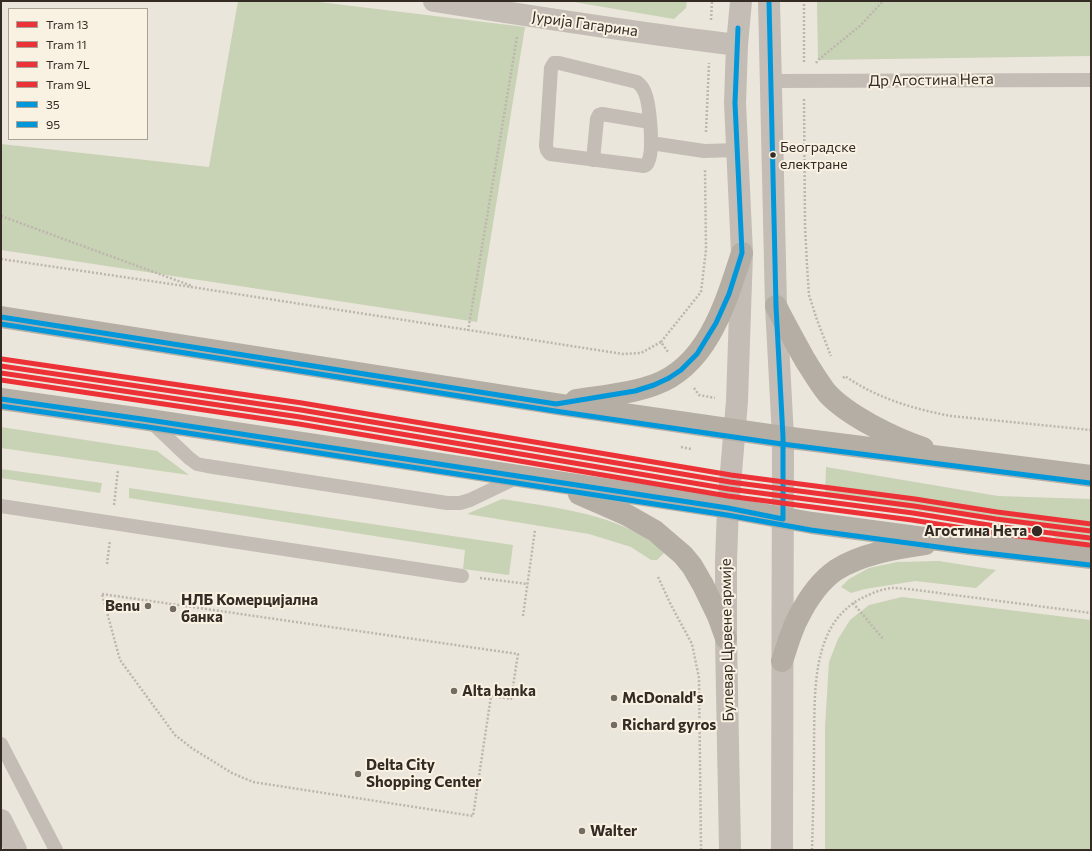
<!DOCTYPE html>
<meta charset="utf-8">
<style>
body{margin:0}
#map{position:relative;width:1092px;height:851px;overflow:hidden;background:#ebe6db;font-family:Commissioner,sans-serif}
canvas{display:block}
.frame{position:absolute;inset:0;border:2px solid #332b24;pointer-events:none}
.legend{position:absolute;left:8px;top:8px;width:140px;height:132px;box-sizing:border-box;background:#f9f1e1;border:1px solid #aaa295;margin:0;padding:5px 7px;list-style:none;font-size:12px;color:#332b24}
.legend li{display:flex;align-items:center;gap:8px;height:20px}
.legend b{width:20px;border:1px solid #aaa295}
</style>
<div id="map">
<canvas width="1092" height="851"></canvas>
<div class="frame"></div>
<ul class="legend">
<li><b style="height:5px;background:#ed3237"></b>Tram 13</li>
<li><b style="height:5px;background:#ed3237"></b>Tram 11</li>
<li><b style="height:5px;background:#ed3237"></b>Tram 7L</li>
<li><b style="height:5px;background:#ed3237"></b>Tram 9L</li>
<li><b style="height:5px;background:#0098da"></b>35</li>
<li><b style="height:5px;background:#0098da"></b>95</li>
</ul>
</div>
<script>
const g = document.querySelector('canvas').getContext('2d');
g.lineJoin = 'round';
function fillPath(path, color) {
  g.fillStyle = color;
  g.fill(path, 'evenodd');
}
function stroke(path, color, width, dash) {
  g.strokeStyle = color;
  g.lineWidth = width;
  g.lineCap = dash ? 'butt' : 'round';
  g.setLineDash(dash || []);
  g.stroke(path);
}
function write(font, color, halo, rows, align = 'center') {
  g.font = font + ' Commissioner,sans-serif';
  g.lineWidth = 4;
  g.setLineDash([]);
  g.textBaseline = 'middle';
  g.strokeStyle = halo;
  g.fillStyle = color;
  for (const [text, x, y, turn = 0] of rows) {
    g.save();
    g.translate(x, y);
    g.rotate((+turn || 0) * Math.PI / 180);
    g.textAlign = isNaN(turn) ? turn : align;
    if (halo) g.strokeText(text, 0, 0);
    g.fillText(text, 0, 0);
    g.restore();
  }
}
fillPath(new Path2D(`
 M 238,1 L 311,1 L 525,27 L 477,322 L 1,250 L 1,144 L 209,167 Z
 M 568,1 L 687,1 L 686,8 L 674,19 Z
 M 817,1 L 1091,1 L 1091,56 L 818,60 Z
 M 1,427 L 157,451 L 189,475 L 1,448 Z
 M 826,467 L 998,496 L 1091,499 L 1091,543 L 1056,538 L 1053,536 L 1049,529 L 825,497 Z
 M 1,469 L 102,483 L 100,493 L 1,478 Z
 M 129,488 L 513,545 L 509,575 L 463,569 L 465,550 L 129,498 Z
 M 502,499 C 545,506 599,512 637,533 C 647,538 656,546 665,552 L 657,560 L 651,560 L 631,547 L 589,534 L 467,514 Z
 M 939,561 L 996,570 L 976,588 L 915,581 L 865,589 L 851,593 L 841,587 L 849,579 L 869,568 L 897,562 Z
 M 902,597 L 1091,620 L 1091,850 L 825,850 L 825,727 L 829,662 L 838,639 L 850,620 L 869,605 Z`), '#c8d2b4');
stroke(new Path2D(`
 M 711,20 L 712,1
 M 804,62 L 804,1
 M 816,63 L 818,60 L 861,25 L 883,1
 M 804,99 L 805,226 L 807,265 L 809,295 L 817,320 L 831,356
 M 706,132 L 709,63
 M 1,216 L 192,286
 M 1,259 L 198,288 L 623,354 L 641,353 L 661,342 L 668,352
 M 468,331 L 517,37
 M 661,342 L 701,292 L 706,250 L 705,169
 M 843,378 L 845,376 C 876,398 914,409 951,416 L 1091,430
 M 694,388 L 699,395 L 715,398
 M 681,447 L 691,449
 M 114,505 L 118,470
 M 107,564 L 110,540
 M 658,577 L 671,605 L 692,644 L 699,678 L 701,850
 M 480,578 L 528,584
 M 102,594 L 518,654 L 511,699 L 491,696 L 473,816 L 253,782 L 232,773 L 211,760 L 193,749 L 175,735 L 120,660 Z
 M 853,603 L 884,640
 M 523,616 L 535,530
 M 812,850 C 813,814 814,777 814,741 C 815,692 811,626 860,599 C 870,594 881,589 892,588 C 899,588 908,589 916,590 L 1091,613`), '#bcb6ad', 2.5, [2, 2]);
stroke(new Path2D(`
 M 554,63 L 559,63 L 637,82 C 639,84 642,86 643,89 C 650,99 654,151 648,162 C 647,165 646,165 644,166 L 550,154 L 547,150 L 546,146 L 551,68 Z
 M 771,81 L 1091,80
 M 651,143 L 704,151 L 738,150
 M 593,160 L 597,119 L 599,115 L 602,114 L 650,122
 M 149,420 L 189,458 L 197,464 L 207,466 L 447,503 L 460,503 L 470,500 L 518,477
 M 1,506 L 462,576
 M 1,744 L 56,850`), '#c3bdb5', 14);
stroke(new Path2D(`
 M 434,1 C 535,17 636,33 737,45
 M 1,820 L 16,850`), '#c3bdb5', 22);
stroke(new Path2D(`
 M 769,1 L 776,306 L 783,437 L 782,850
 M 730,850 L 726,638 L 726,561 L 728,508 L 737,401 L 742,253 L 735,103 L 737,45 L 741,1`), '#c3bdb5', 22);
stroke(new Path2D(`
 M 776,306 C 785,324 795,342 805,360 C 812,371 819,383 827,393 C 848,416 894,438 923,448
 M 1,317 L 556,404 L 783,437 L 1091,476
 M 1,399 L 149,420 L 368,453 L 728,508 L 812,523 L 969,544 L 1091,558
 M 576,400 C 601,396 629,394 654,385 C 708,366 726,302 742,253
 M 579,494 L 627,515 L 655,531 L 683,555 L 692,566 L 703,585 L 718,616 L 726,638
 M 782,661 C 787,647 791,631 798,618 C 807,600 820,581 836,570 C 861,554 896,548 925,544`), '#b4aea5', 22);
stroke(new Path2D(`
 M 1,317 L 556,404 L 635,391 L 654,385 L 669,378 L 681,370 L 697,354 L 716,323 L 729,294 L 742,253 L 735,103 L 738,28
 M 1,399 L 149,420 L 728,508 L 783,519 L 783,437 L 776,306 L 769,1`), '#0098da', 5);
stroke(new Path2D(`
 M 1,324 L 555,411 L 782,444 L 1090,483
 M 1,406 L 148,427 L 727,515 L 811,530 L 968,551 L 1090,565`), '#0098da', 5);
stroke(new Path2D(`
 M 1,366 L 301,410 L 730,482 L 914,506 L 996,519 L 1091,531`), '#ed3237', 5);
stroke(new Path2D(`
 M 1,373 L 300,417 L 729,489 L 913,513 L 995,526 L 1090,538`), '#ed3237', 5);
stroke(new Path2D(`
 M 2,359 L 302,403 L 731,475 L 915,499 L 997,512 L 1091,524`), '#ed3237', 5);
stroke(new Path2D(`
 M 1,380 L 299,424 L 728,496 L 912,520 L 994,533 L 1089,545`), '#ed3237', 5);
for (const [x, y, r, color] of [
 [773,155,3.5,"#332b24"],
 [1037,531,6,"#332b24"],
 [148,606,4,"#736c64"],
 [173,609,4,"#736c64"],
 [454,691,4,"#736c64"],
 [614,698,4,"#736c64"],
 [614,725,4,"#736c64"],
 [358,774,4,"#736c64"],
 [582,831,4,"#736c64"]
]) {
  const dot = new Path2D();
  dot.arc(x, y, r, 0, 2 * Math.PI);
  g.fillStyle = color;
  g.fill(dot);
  stroke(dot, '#f9f1e1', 1.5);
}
write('14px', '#332b24', '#f9f1e1', [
 ["Београдске",780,147],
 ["електране",780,164]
], 'left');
write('15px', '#332b24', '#f9f1e1', [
 ["Јурија Гагарина",585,24,8],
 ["Др Агостина Нета",931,80,-1],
 ["Булевар Црвене армије",727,640,-91]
]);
write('bold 15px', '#332b24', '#f9f1e1', [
 ["Агостина Нета",1027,531]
], 'right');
write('bold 15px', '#332b24', '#f9f1e1', [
 ["НЛБ Комерцијална",181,600],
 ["банка",181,617],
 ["Benu",140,606,"right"],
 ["Alta banka",462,691],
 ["McDonald's",622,698],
 ["Richard gyros",622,725],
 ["Delta City",366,765],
 ["Shopping Center",366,782],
 ["Walter",590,831]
], 'left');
</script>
